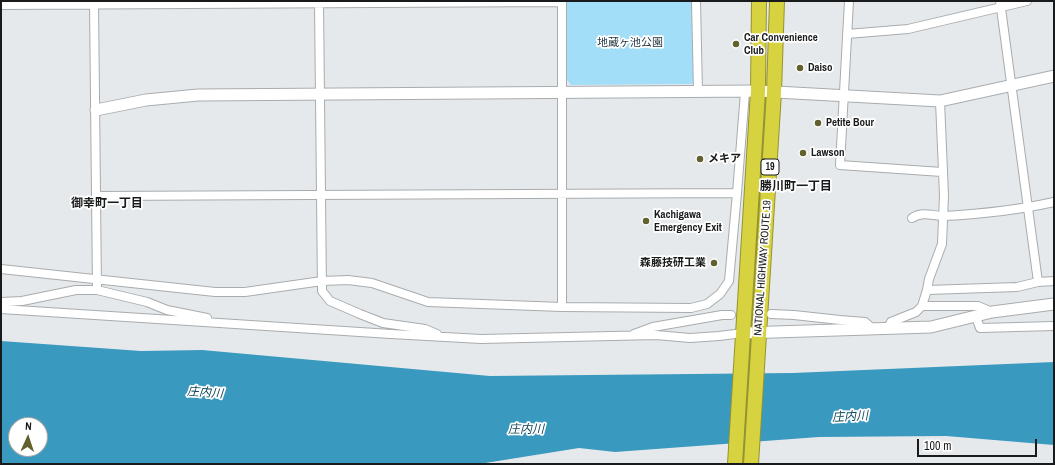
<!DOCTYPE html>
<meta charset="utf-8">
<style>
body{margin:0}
#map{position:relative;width:1055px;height:465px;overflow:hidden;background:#e6e9eb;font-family:"Archivo Narrow",sans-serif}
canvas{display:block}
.frame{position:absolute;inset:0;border:2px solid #191a1b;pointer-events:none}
.north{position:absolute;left:8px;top:417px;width:40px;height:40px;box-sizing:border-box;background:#fff;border:1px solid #a3a3a4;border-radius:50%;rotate:3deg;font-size:11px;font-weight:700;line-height:16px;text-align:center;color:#191a1b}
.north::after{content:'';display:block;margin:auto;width:14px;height:18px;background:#62612e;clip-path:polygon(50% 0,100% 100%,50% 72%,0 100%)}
.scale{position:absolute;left:917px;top:439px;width:120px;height:18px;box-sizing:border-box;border:2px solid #191a1b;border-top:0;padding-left:5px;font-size:12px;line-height:14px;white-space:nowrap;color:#191a1b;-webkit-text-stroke:3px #fff;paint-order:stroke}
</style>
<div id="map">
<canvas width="1055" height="465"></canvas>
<div class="frame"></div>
<div class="north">N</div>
<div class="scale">100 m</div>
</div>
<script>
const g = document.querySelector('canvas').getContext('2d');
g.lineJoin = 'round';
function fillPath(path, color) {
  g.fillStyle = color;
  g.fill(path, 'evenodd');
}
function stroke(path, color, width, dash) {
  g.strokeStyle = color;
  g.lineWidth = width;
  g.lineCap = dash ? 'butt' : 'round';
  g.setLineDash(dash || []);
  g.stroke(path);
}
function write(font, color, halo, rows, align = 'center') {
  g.font = font + ' "Archivo Narrow","Noto Sans JP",sans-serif';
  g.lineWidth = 3.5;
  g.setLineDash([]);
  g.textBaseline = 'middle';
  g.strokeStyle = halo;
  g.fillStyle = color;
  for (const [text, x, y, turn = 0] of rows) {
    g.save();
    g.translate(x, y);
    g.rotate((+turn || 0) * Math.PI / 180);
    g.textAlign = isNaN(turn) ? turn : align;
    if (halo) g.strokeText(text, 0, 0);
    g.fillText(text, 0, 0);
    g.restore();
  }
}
fillPath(new Path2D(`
 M 566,1 L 693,1 L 694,81 L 692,84 L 571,85 L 567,80 Z`), '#a3def9');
fillPath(new Path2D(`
 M 1,341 L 141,351 L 202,350 L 490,376 L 793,373 L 1054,362 L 1054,445 L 946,436 L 819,437 L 615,452 L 579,448 L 479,464 L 1,464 ZM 16,425 L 40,425 L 40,449 L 16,449 Z`), '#3a99bf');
const street = new Path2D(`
 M 94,1 L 97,290 L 147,302 L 167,310 L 207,318
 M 319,1 L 322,291 L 330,301 L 360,314 L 383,323 L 425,329 L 437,334
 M 562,1 L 562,307
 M 696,1 L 698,92
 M 849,1 L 840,165 L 942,172
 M 1000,1 L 1038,282
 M 1,5 L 562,2
 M 847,34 L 908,29 L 1027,1
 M 96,196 L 737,193
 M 912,218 C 923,211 932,216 944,216 C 981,214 1018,210 1054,202
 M 1,269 L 215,292 L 245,292 L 322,281 L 348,280 L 372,283 L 428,302 L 562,307 L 691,308 L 707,304 L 720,294 L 729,281 L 737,193 L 745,92
 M 927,290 L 1017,287 L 1038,282 L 1054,281
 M 1,302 L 22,301 L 76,290 L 97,290
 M 922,306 L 978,306 L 992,312
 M 1,309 L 391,334 L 481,339 L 656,335 L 690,338 L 719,336 L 743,333
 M 771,314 L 794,315 L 840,320 L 865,322 L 873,329
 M 976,317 L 980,328 L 1054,326
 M 887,329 L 891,322 L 916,312 L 922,306 L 927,290 L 929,279 L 942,244 L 944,195 L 940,101
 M 634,334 L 653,327 L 722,315 L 731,315`);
const secondary = new Path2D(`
 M 96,110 L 146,100 L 198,95 L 758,91 L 940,101 L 1054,76
 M 743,333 L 931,327 L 992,312 L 1054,304`);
const highway = new Path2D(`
 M 735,464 L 758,91 L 759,1
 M 751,464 L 774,92 L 777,1`);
stroke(street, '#a9acae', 10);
stroke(secondary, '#a9acae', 13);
stroke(highway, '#949233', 16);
stroke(street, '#fff', 8);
stroke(secondary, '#fff', 11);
stroke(highway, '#d7d340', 14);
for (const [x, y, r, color] of [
 [736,44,4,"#62612e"],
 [800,68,4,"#62612e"],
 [818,123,4,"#62612e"],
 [803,153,4,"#62612e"],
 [700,159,4,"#62612e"],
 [646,221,4,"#62612e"],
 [714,263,4,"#62612e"]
]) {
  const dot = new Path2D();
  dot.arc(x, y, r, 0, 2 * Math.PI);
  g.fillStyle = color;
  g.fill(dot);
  stroke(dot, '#fff', 1.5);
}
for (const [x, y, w] of [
 [770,167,18]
]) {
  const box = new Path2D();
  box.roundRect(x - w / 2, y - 8, w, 16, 3);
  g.fillStyle = '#fff';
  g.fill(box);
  stroke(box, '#191a1b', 1);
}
write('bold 10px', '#191a1b', null, [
 ["19",770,167]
]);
write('bold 11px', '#191a1b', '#fff', [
 ["Car Convenience",744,38],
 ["Club",744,51],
 ["Daiso",808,68],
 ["Petite Bour",826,123],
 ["Lawson",811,153],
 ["メキア",708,159],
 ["Kachigawa",654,215],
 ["Emergency Exit",654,228],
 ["森藤技研工業",706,263,"right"]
], 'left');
write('11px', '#1f343e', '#fff', [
 ["地蔵ヶ池公園",630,43]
]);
write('11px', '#191a1b', '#fff', [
 ["NATIONAL HIGHWAY ROUTE 19",763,268,-86]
]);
write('bold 12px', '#191a1b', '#fff', [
 ["勝川町一丁目",796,187],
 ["御幸町一丁目",107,204]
]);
write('italic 12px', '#11475b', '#fff', [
 ["庄内川",205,393,4],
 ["庄内川",850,417,-3],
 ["庄内川",526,430]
]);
</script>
